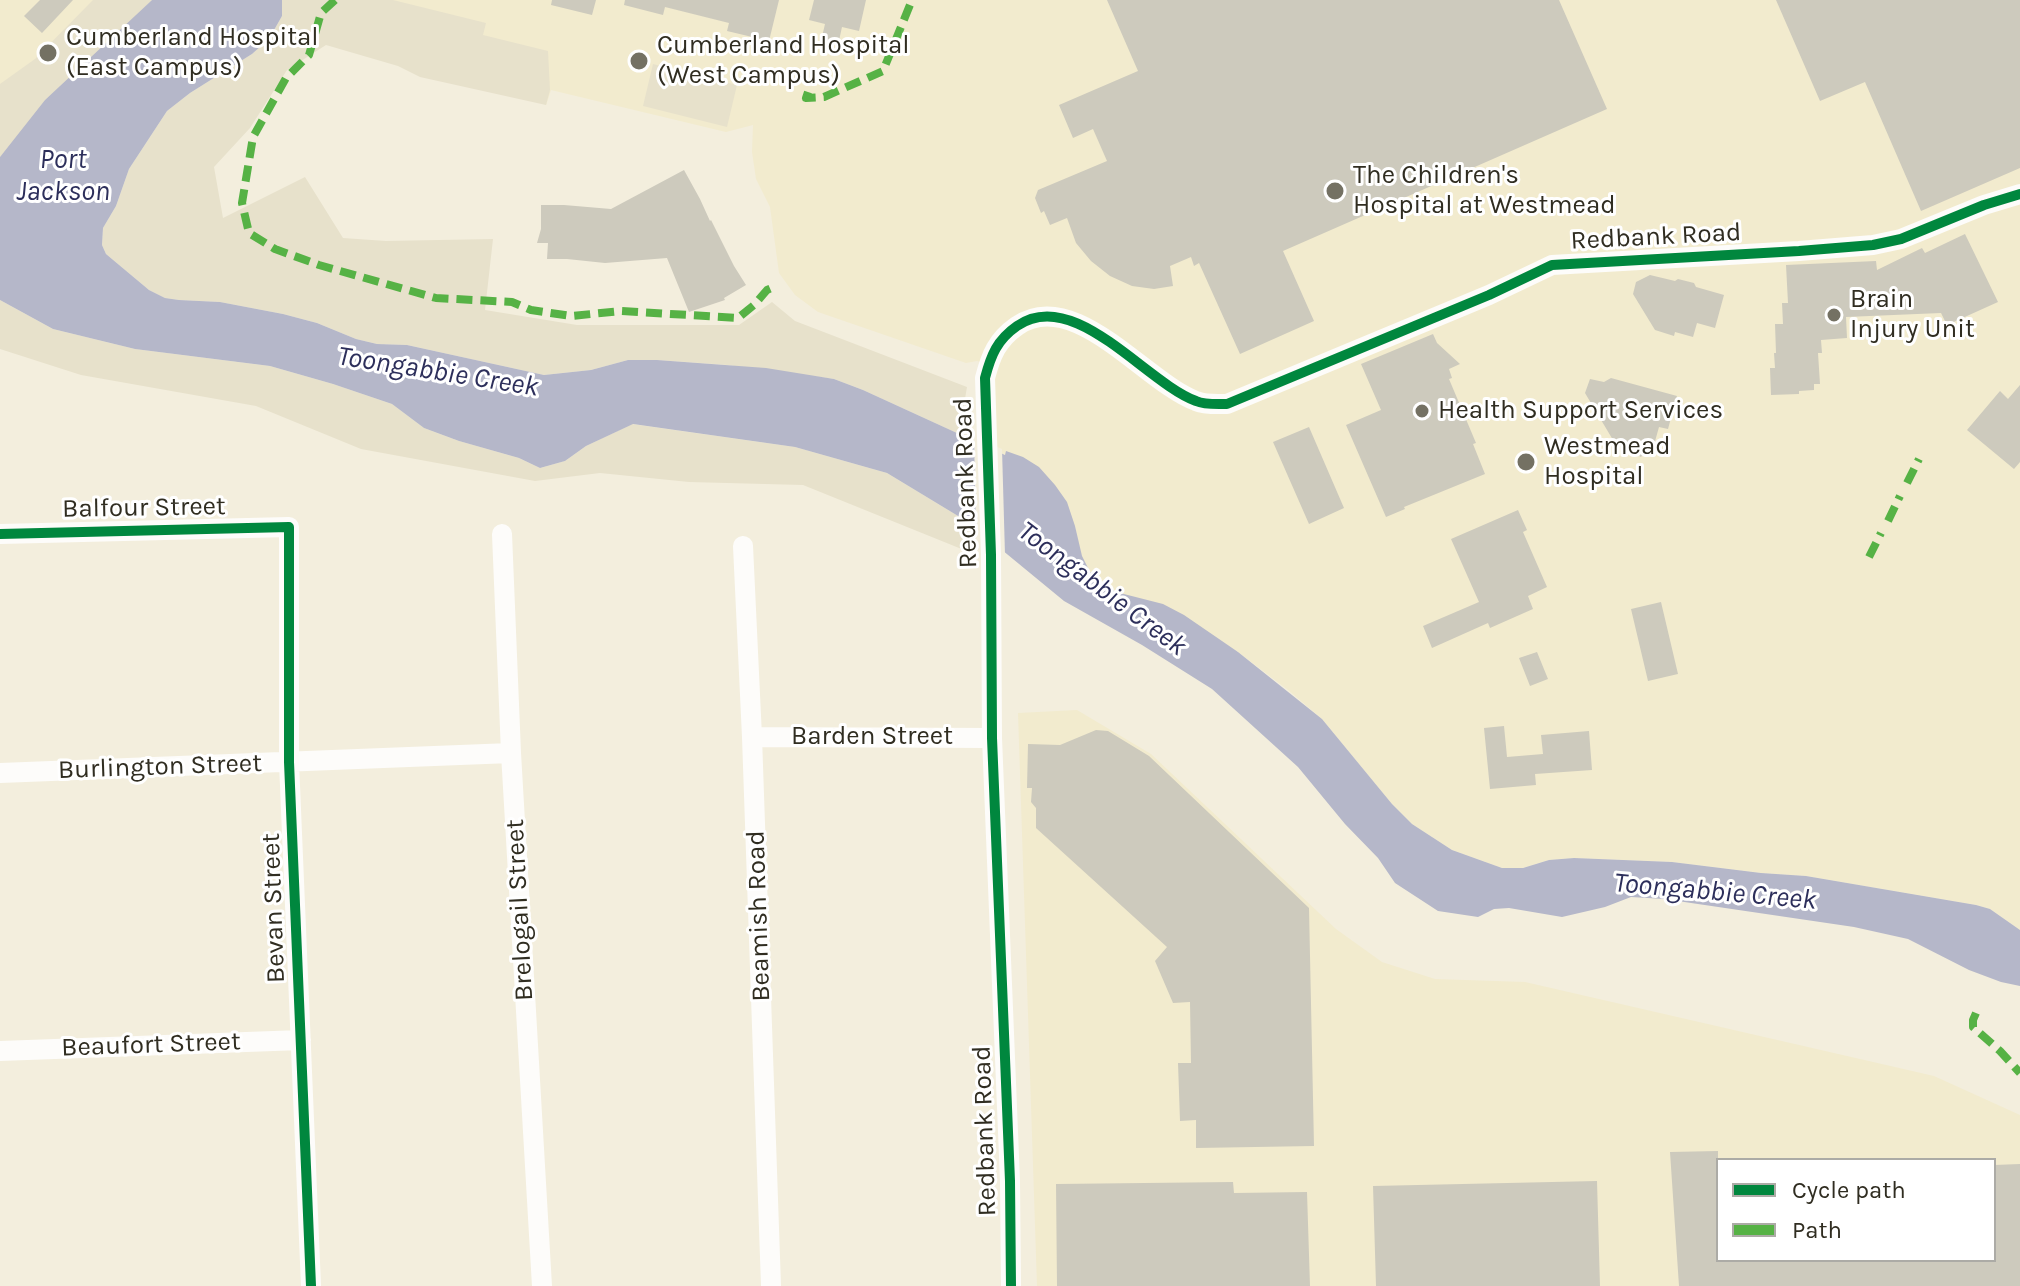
<!DOCTYPE html>
<style>
body{margin:0}
#map{position:relative;width:2020px;height:1286px;overflow:hidden;background:#f3eedd;font-family:Karla,sans-serif}
canvas{display:block}
.legend{position:absolute;left:1716px;top:1158px;width:280px;height:104px;box-sizing:border-box;background:#fff;border:2px solid #acaba6;margin:0;padding:10px 14px;list-style:none;font-size:24px;color:#302d21}
.legend li{display:flex;align-items:center;gap:16px;height:40px}
.legend b{width:40px;border:2px solid #acaba6}
</style>
<div id="map">
<canvas width="2020" height="1286"></canvas>
<ul class="legend">
<li><b style="height:10px;background:#00873e"></b>Cycle path</li>
<li><b style="height:10px;background:#56b245"></b>Path</li>
</ul>
</div>
<script>
const g = document.querySelector('canvas').getContext('2d');
g.lineJoin = 'round';
function fillPath(path, color) {
  g.fillStyle = color;
  g.fill(path, 'evenodd');
}
function stroke(path, color, width, dash) {
  g.strokeStyle = color;
  g.lineWidth = width;
  g.lineCap = dash ? 'butt' : 'round';
  g.setLineDash(dash || []);
  g.stroke(path);
}
function write(font, color, halo, rows, align = 'center') {
  g.font = font + ' Karla,sans-serif';
  g.lineWidth = 6;
  g.setLineDash([]);
  g.textBaseline = 'middle';
  g.strokeStyle = halo;
  g.fillStyle = color;
  for (const [text, x, y, turn = 0] of rows) {
    g.save();
    g.translate(x, y);
    g.rotate((+turn || 0) * Math.PI / 180);
    g.textAlign = isNaN(turn) ? turn : align;
    if (halo) g.strokeText(text, 0, 0);
    g.fillText(text, 0, 0);
    g.restore();
  }
}
fillPath(new Path2D(`
 M 0,0 L 152,0 L 0,157 Z
 M 354,0 L 2020,0 L 2020,930 L 1990,909 L 1976,905 L 1806,876 L 1761,873 L 1672,862 L 1574,858 L 1549,860 L 1523,868 L 1502,868 L 1452,850 L 1412,824 L 1392,804 L 1322,719 L 1288,690 L 1238,652 L 1224,643 L 1138,599 L 1115,592 L 1100,582 L 1090,572 L 1081,556 L 1075,526 L 1005,455 L 994,450 L 994,382 L 996,368 L 977,361 L 966,363 L 818,312 L 795,295 L 779,273 L 770,207 L 756,179 L 752,152 L 753,125 L 726,132 L 551,90 L 546,105 Z
 M 1077,710 L 1151,754 L 1336,929 L 1382,962 L 1435,979 L 1525,982 L 1934,1076 L 2020,1115 L 2020,1286 L 1037,1286 L 1018,713 ZM 1718,1160 L 1994,1160 L 1994,1260 L 1718,1260 Z`), '#f2ebce');
fillPath(new Path2D(`
 M 93,0 L 152,0 L 45,100 L 0,157 L 0,84 L 35,59 Z
 M 282,0 L 393,0 L 486,23 L 483,35 L 548,51 L 550,90 L 546,105 L 420,77 L 398,66 L 326,45 L 287,70 L 250,128 L 214,167 L 223,218 L 305,177 L 343,238 L 386,241 L 493,239 L 485,310 L 577,325 L 739,325 L 772,302 L 795,321 L 967,387 L 959,434 L 863,390 L 834,379 L 727,365 L 657,360 L 628,360 L 591,370 L 544,375 L 407,345 L 377,344 L 356,339 L 317,323 L 283,314 L 220,302 L 179,300 L 165,298 L 149,290 L 106,254 L 102,245 L 103,228 L 116,206 L 129,169 L 167,111 L 190,93 L 252,54 L 269,39 L 282,16 Z
 M 653,64 L 737,85 L 727,127 L 643,106 Z
 M 0,300 L 53,329 L 135,349 L 270,366 L 333,384 L 392,404 L 424,428 L 459,441 L 519,458 L 540,468 L 565,461 L 586,446 L 632,424 L 795,447 L 887,473 L 968,522 L 969,552 L 803,485 L 689,482 L 600,473 L 535,481 L 361,449 L 256,406 L 81,375 L 0,349 Z`), '#e7e1cb');
fillPath(new Path2D(`
 M 152,0 L 282,0 L 282,16 L 269,39 L 252,54 L 190,93 L 167,111 L 129,169 L 116,206 L 103,228 L 102,245 L 106,254 L 149,290 L 165,298 L 179,300 L 220,302 L 283,314 L 317,323 L 356,339 L 377,344 L 407,345 L 544,375 L 591,370 L 628,360 L 657,360 L 766,368 L 834,379 L 863,390 L 1005,455 L 1006,451 L 1023,457 L 1039,467 L 1055,485 L 1067,502 L 1075,526 L 1082,556 L 1090,572 L 1100,582 L 1116,592 L 1163,604 L 1184,615 L 1238,652 L 1322,719 L 1392,804 L 1412,824 L 1452,850 L 1502,868 L 1523,868 L 1549,860 L 1574,858 L 1672,862 L 1761,873 L 1806,876 L 1976,905 L 1990,909 L 2020,930 L 2020,986 L 2001,982 L 1969,970 L 1908,939 L 1854,927 L 1664,899 L 1631,897 L 1605,907 L 1562,917 L 1509,908 L 1494,909 L 1478,917 L 1438,911 L 1395,883 L 1378,858 L 1345,824 L 1298,767 L 1212,689 L 1142,645 L 1064,601 L 968,522 L 887,473 L 795,447 L 633,424 L 586,446 L 565,461 L 540,468 L 519,458 L 459,441 L 424,428 L 392,404 L 333,384 L 270,366 L 135,349 L 53,329 L 0,300 L 0,157 L 45,100 Z`), '#b5b7c9');
fillPath(new Path2D(`
 M 974,437 L 1002,449 L 1005,555 L 1002,555 L 976,534 Z`), '#f3eedd');
fillPath(new Path2D(`
 M 40,0 L 73,0 L 42,33 L 24,16 Z
 M 552,0 L 596,0 L 592,15 L 551,5 Z
 M 625,0 L 779,0 L 769,41 L 727,31 L 729,23 L 665,7 L 663,15 L 624,5 Z
 M 814,0 L 866,0 L 859,31 L 842,27 L 838,45 L 821,41 L 825,24 L 809,20 Z
 M 1107,0 L 1559,0 L 1607,109 L 1283,251 L 1314,321 L 1240,354 L 1199,263 L 1194,266 L 1191,257 L 1170,266 L 1173,286 L 1154,289 L 1132,286 L 1110,276 L 1091,261 L 1076,243 L 1067,218 L 1050,225 L 1044,211 L 1041,213 L 1035,198 L 1038,190 L 1107,161 L 1093,129 L 1073,138 L 1059,105 L 1138,71 Z
 M 1776,0 L 2020,0 L 2020,168 L 1921,211 L 1865,82 L 1820,101 Z
 M 684,170 L 700,199 L 710,221 L 711,220 L 734,266 L 746,285 L 724,298 L 725,300 L 689,312 L 667,258 L 605,263 L 567,259 L 547,259 L 548,243 L 537,243 L 541,229 L 541,205 L 564,205 L 611,209 Z
 M 1965,234 L 1998,302 L 1947,325 L 1941,313 L 1846,317 L 1847,338 L 1821,340 L 1822,353 L 1818,353 L 1820,384 L 1814,384 L 1814,390 L 1799,391 L 1799,394 L 1771,395 L 1770,368 L 1775,368 L 1774,353 L 1776,353 L 1775,324 L 1783,324 L 1782,303 L 1788,303 L 1786,265 L 1876,261 L 1877,270 L 1922,248 L 1925,253 Z
 M 1650,275 L 1675,281 L 1678,279 L 1694,283 L 1696,287 L 1724,295 L 1715,328 L 1697,323 L 1693,337 L 1675,332 L 1674,336 L 1655,330 L 1633,294 L 1636,282 Z
 M 1433,334 L 1437,343 L 1460,364 L 1449,369 L 1452,378 L 1449,379 L 1476,443 L 1473,444 L 1485,474 L 1404,507 L 1405,509 L 1386,517 L 1346,425 L 1381,410 L 1361,364 Z
 M 1611,378 L 1677,396 L 1668,429 L 1659,427 L 1652,452 L 1640,457 L 1636,447 L 1613,440 L 1585,393 L 1590,379 L 1604,382 Z
 M 2020,385 L 2020,462 L 2014,469 L 1967,430 L 2000,391 L 2008,399 Z
 M 1309,427 L 1344,508 L 1309,524 L 1273,442 Z
 M 1518,510 L 1527,530 L 1523,532 L 1547,587 L 1528,596 L 1533,609 L 1490,628 L 1488,623 L 1432,648 L 1423,626 L 1479,602 L 1451,539 Z
 M 1661,602 L 1678,674 L 1648,681 L 1631,609 Z
 M 1537,652 L 1548,679 L 1530,686 L 1519,658 Z
 M 1504,726 L 1507,757 L 1543,754 L 1541,735 L 1589,731 L 1592,770 L 1535,774 L 1536,785 L 1490,789 L 1484,728 Z
 M 1096,730 L 1108,731 L 1149,756 L 1309,908 L 1314,1146 L 1196,1148 L 1196,1120 L 1180,1121 L 1178,1063 L 1191,1063 L 1190,1002 L 1173,1003 L 1155,961 L 1167,947 L 1036,828 L 1036,808 L 1031,802 L 1032,788 L 1027,788 L 1028,744 L 1060,745 Z
 M 1718,1151 L 1718,1260 L 1994,1260 L 1994,1165 L 2020,1164 L 2020,1286 L 1679,1286 L 1670,1152 Z
 M 1597,1181 L 1600,1286 L 1376,1286 L 1373,1186 Z
 M 1233,1182 L 1234,1193 L 1307,1192 L 1310,1286 L 1057,1286 L 1056,1184 Z`), '#cdcabd');
stroke(new Path2D(`
 M 0,534 L 289,527 L 289,762 L 311,1286
 M 502,534 L 511,753 L 542,1286
 M 743,546 L 752,737 L 771,1286
 M 752,737 L 992,738
 M 0,773 L 511,753
 M 0,1051 L 301,1040
 M 1011,1286 L 1010,1181 L 992,738 L 991,555 L 985,378 C 991,355 997,340 1017,326 C 1074,286 1145,382 1196,401 C 1205,405 1217,404 1227,404 L 1489,295 L 1552,265 L 1799,251 L 1873,245 L 1901,239 L 1984,205 L 2020,194`), '#fdfcfa', 20);
stroke(new Path2D(`
 M 335,0 L 321,13 L 309,55 L 286,78 L 253,137 L 242,203 L 249,233 L 275,249 L 319,265 L 436,298 L 512,302 L 531,310 L 571,316 L 622,311 L 738,318 L 754,305 L 767,290 L 774,287
 M 808,92 L 806,98 L 824,97 L 883,71 L 912,0
 M 1907,483 L 1919,459
 M 1888,521 L 1900,496
 M 1869,557 L 1881,533
 M 1976,1013 L 1973,1020 L 1973,1027 L 2000,1051 L 2020,1073`), '#56b245', 8, [16, 8]);
stroke(new Path2D(`
 M 0,534 L 289,527 L 289,762 L 311,1286
 M 1011,1286 L 1010,1181 L 992,738 L 991,555 L 985,378 C 991,355 997,340 1017,326 C 1074,286 1145,382 1196,401 C 1205,405 1217,404 1227,404 L 1489,295 L 1552,265 L 1799,251 L 1873,245 L 1901,239 L 1984,205 L 2020,194`), '#00873e', 10);
for (const [x, y, r, color] of [
 [48,53,10,"#747163"],
 [639,61,10,"#747163"],
 [1335,191,10,"#747163"],
 [1834,315,8,"#747163"],
 [1422,411,8,"#747163"],
 [1526,462,10,"#747163"]
]) {
  const dot = new Path2D();
  dot.arc(x, y, r, 0, 2 * Math.PI);
  g.fillStyle = color;
  g.fill(dot);
  stroke(dot, '#fff', 3);
}
write('26px', '#302d21', '#fff', [
 ["Cumberland Hospital",66,38],
 ["(East Campus)",66,68],
 ["Cumberland Hospital",657,46],
 ["(West Campus)",657,76],
 ["The Children's",1353,176],
 ["Hospital at Westmead",1353,206],
 ["Brain",1850,300],
 ["Injury Unit",1850,330],
 ["Health Support Services",1438,411],
 ["Westmead",1544,447],
 ["Hospital",1544,477]
], 'left');
write('26px', '#302d21', '#fff', [
 ["Redbank Road",1656,237,-3],
 ["Redbank Road",966,483,-92],
 ["Balfour Street",144,508,-1],
 ["Barden Street",872,737],
 ["Burlington Street",160,767,-2],
 ["Bevan Street",274,908,-92],
 ["Brelogail Street",520,910,-93],
 ["Beamish Road",759,916,-92],
 ["Beaufort Street",151,1045,-2],
 ["Redbank Road",985,1131,-92]
]);
write('italic 28px', '#2d2f5b', '#fff', [
 ["Port",63,160],
 ["Jackson",63,192],
 ["Toongabbie Creek",438,372,9],
 ["Toongabbie Creek",1102,589,37],
 ["Toongabbie Creek",1715,892,5]
]);
</script>
